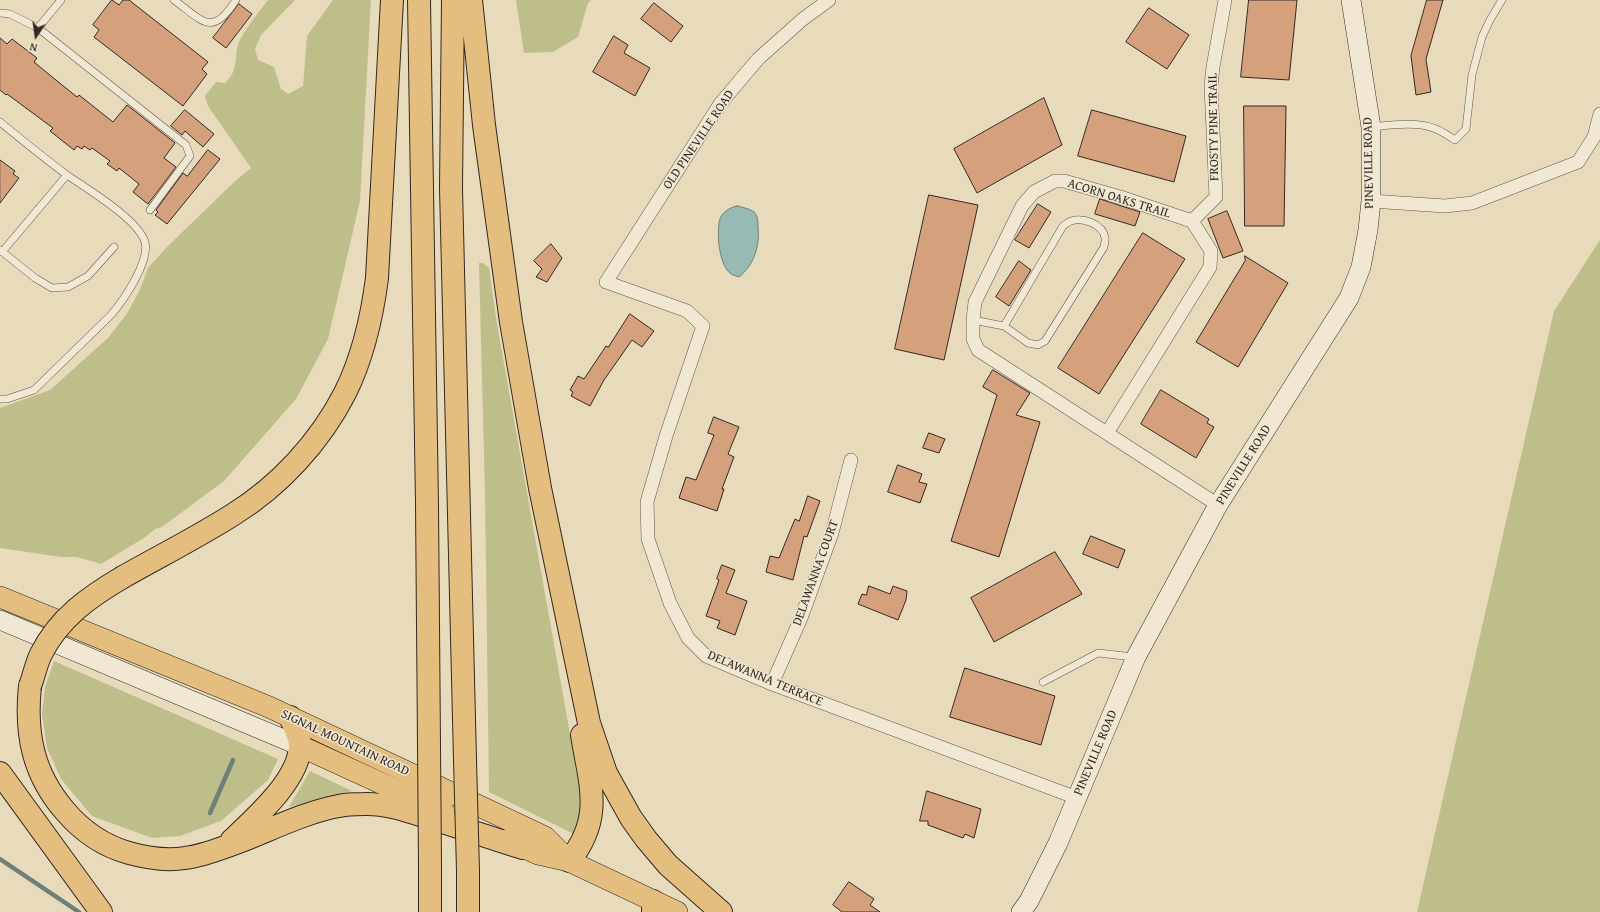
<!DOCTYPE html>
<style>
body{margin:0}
#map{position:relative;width:1600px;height:912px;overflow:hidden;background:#e8dbbc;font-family:"Gentium Book Plus",serif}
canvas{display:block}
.north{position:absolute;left:16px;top:16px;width:40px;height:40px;-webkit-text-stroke:3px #f0e8d3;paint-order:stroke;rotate:193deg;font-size:11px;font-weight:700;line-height:16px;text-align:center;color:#342822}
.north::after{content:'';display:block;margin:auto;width:14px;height:18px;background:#342822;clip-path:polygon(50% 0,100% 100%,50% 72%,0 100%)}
</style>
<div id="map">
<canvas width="1600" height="912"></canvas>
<div class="north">N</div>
</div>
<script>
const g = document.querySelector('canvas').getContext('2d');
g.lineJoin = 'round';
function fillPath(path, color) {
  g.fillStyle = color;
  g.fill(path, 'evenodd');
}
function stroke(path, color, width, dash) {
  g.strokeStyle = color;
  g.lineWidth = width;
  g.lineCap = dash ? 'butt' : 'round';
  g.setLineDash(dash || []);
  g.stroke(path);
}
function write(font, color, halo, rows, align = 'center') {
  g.font = font + ' "Gentium Book Plus",serif';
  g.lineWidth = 3;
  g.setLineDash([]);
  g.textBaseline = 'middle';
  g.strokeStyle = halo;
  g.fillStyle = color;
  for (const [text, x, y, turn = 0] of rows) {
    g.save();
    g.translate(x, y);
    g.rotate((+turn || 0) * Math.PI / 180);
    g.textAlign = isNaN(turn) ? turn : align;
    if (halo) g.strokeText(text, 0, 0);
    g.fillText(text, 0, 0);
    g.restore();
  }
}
fillPath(new Path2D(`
 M 268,0 L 295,0 L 261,35 L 255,49 L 258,60 L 274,67 L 281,89 L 288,94 L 303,86 L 307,36 L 333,0 L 371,0 L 360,201 L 328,339 L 296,399 L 224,481 L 162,527 L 155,529 L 144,538 L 101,564 L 77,557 L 61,557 L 0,548 L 0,408 L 50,390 L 108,338 L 128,312 L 141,287 L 148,268 L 168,246 L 233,183 L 251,168 L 208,106 L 205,96 L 216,82 L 225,83 C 241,69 232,54 241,38 C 248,25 259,12 268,0 Z
 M 516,0 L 591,0 L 588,3 L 578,37 L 553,52 L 524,53 Z
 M 1600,240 L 1600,912 L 1417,912 L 1554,311 Z
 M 479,263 L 483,263 L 489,268 L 497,324 L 583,807 L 578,836 L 489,792 L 485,494 Z
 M 54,661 L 278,759 L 268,780 L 221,821 L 180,836 L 152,838 L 92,816 L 61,779 L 47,748 L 42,714 L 45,687 Z
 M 310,771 L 352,791 L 289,807 Z`), '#bebe8b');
const water = new Path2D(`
 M 737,206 C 742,207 750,209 754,212 C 758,216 758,222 758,227 C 760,246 754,265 739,277 C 736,276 732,275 730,273 C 719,265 716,231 720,219 C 722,212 731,207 737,206 Z`);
fillPath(water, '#97bbb4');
stroke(water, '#6f807a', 1);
stroke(new Path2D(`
 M 210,813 L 233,760
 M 0,859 L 79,912`), '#6f807a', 4.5);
const building = new Path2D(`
 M 112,0 L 119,5 L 123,0 L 129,0 L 208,62 L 202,69 L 207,74 L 183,106 L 94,37 L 99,30 L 93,25 Z
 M 1249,0 L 1297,0 L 1289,80 L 1241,77 Z
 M 1427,0 L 1443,0 L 1426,59 L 1431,92 L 1416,95 L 1411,56 Z
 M 654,3 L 683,26 L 671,42 L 641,19 Z
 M 239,4 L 252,14 L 226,48 L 213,38 Z
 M 1149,8 L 1189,35 L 1167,69 L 1126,42 Z
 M 614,36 L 628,45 L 624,53 L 650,68 L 635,96 L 593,72 Z
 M 0,38 L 7,44 L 12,39 L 37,58 L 34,62 L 51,76 L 77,97 L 79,95 L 113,122 L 127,105 L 175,143 L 164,158 L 176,167 L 148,204 L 133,192 L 139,184 L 119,168 L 117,171 L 107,164 L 110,161 L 92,148 L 90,150 L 84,146 L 82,149 L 77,146 L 74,150 L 50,131 L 53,128 L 7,94 L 6,95 L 0,90 Z
 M 1044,98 L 1062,145 L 977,193 L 954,149 Z
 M 1244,106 L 1286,106 L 1284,226 L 1245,226 Z
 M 185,110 L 214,134 L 203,147 L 185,131 L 182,135 L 171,126 Z
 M 1092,110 L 1186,136 L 1174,182 L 1078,156 Z
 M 208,150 L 220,159 L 167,224 L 155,215 L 158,212 L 156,210 L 183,173 L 187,176 Z
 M 0,160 L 15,171 L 13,174 L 19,178 L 0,203 Z
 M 929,195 L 978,205 L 944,360 L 895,349 Z
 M 1100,199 L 1140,212 L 1135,226 L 1095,214 Z
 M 1038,204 L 1051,212 L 1029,248 L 1015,240 Z
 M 1227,211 L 1243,251 L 1223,258 L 1208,219 Z
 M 1143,233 L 1185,259 L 1099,394 L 1058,368 Z
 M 551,244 L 562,258 L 547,282 L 536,277 L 542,269 L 534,261 Z
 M 1245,256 L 1288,283 L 1238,367 L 1196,342 L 1245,261 Z
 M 1019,261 L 1031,270 L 1009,306 L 996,297 Z
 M 630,314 L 654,331 L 642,347 L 632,340 L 604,380 L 590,406 L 571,396 L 573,392 L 570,390 L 578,376 L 584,379 L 606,346 L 608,347 Z
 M 993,370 L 1030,393 L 1016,415 L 1040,422 L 999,557 L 951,541 L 997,395 L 983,387 Z
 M 1161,390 L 1209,419 L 1207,423 L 1214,427 L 1196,458 L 1141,424 Z
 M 714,417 L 739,427 L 728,454 L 734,457 L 722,489 L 724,489 L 717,511 L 679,498 L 686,477 L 696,480 L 714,435 L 708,433 Z
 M 929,433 L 945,439 L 939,453 L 923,448 Z
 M 898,465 L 922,474 L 919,482 L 927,484 L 920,503 L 888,492 Z
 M 808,496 L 820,501 L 807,537 L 804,536 L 793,580 L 766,572 L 770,556 L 779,558 L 795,519 L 799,521 Z
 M 1091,536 L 1125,550 L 1118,568 L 1083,554 Z
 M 1055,552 L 1082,594 L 994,642 L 971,598 Z
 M 722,565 L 735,570 L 726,593 L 747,601 L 735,635 L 717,628 L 720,621 L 706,616 L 719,580 L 717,579 Z
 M 869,586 L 890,594 L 893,586 L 907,591 L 906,600 L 898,620 L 858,604 L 862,594 L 866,595 Z
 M 965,668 L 1055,696 L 1041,745 L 950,717 Z
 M 927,791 L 981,809 L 974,838 L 965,834 L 963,838 L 928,825 L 928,821 L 920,821 Z
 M 849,882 L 874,899 L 870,905 L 880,912 L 842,912 L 833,905 Z`);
fillPath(building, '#d5a17d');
stroke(building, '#342822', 1);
const service = new Path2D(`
 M 61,0 L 38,28 L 186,145 L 190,156 L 150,210
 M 174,0 C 203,21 212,38 236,0
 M 0,13 L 10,14 L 38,28
 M 0,122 C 22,140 44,158 67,175 C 87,189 138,219 145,242 C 150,262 123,301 111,315 L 34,390 L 7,399 L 0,399
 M 1371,127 C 1390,125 1418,121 1436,129 C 1443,132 1449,136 1455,140 L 1466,129 L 1472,75 L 1482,37 L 1490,20 L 1502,0
 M 0,250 L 35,278 L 52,288 L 68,287 L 88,276 L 114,247
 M 2,252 L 67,175
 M 973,320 L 1004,326 L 1028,343 L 1038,345 L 1045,341 L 1104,247 C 1104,244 1106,240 1105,238 C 1103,224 1083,217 1071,221 C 1068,222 1065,225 1063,226 L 1004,326
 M 1043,682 L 1098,653 L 1134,657`);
const minor = new Path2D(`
 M 829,0 L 803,19 L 758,59 L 720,104 L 606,282 L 687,311 L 703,326 L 666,436 L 647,502 L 648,539 L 670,603 L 688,638 L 706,656 L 772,684 L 1077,798
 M 1371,201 L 1445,206 L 1472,203 L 1578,162 L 1594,137 L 1600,114
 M 1192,221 L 1216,197 L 1211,86 L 1213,67 L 1225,0
 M 1107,433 L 1210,267 L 1211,251 L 1192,221 L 1120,197 L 1064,181 L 1055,181 L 1034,192 L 1022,206 L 975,302 L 973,320 L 973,339 L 978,350 L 1218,505
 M 772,684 L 801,618 L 832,533 L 851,460`);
const secondary = new Path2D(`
 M 0,620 L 300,746
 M 1021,912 L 1029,901 L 1058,843 L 1136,657 L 1218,505 L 1349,298 L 1361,267 L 1368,230 L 1371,201 L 1371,127 L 1351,0`);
const primary = new Path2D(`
 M 0,597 L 269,707 L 545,837 L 569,861 L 677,912
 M 300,746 L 444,812
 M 507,840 L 538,854 L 569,861`);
const motorway = new Path2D(`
 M 419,0 L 427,504 L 429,745
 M 453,0 L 451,188 L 465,760
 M 471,0 L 484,125 L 511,322 L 540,488 L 589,723 L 606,773 L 631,818 L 646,839 L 668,865 L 721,912
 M 123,577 C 160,556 198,537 234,514 C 279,486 320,442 345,393 C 363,357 372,317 377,278 L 392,0
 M 30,686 C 25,734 33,774 65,811 C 82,831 104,846 129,853 C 147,858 166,861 185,858 C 203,856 219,849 236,843 C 268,831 305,812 339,806 C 347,804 356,804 364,804 C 388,803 413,813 436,820 C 465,829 494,839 523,848
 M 0,773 L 101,912
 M 232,840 C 255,818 299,780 300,746 C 300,736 294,726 290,717
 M 569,861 C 604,818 590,785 582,735
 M 430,866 L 430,912
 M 468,871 L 468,912
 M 653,912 L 653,901`);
stroke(service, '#615548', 8);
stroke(minor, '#615548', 14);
stroke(secondary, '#342822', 20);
stroke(primary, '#342822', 22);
stroke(motorway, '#342822', 24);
stroke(service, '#f0e8d3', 7);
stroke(minor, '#f0e8d3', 13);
stroke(secondary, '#f0e8d3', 19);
stroke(primary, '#e4be7e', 21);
stroke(motorway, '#e4be7e', 22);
const motorwayBridge = new Path2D(`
 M 30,686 C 34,676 36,664 41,654 C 59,618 89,597 123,577
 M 429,745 L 430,866
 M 465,760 L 468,871`);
stroke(motorwayBridge, '#342822', 24, []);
stroke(motorwayBridge, '#e4be7e', 22);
write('13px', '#342822', '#f0e8d3', [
 ["FROSTY PINE TRAIL",1214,127,-91],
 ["OLD PINEVILLE ROAD",699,140,-56],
 ["PINEVILLE ROAD",1369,163,-91],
 ["ACORN OAKS TRAIL",1119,199,17],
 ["PINEVILLE ROAD",1244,465,-58],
 ["DELAWANNA COURT",816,573,-70],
 ["DELAWANNA TERRACE",765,679,23],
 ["SIGNAL MOUNTAIN ROAD",345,743,25],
 ["PINEVILLE ROAD",1096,753,-67]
]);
</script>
